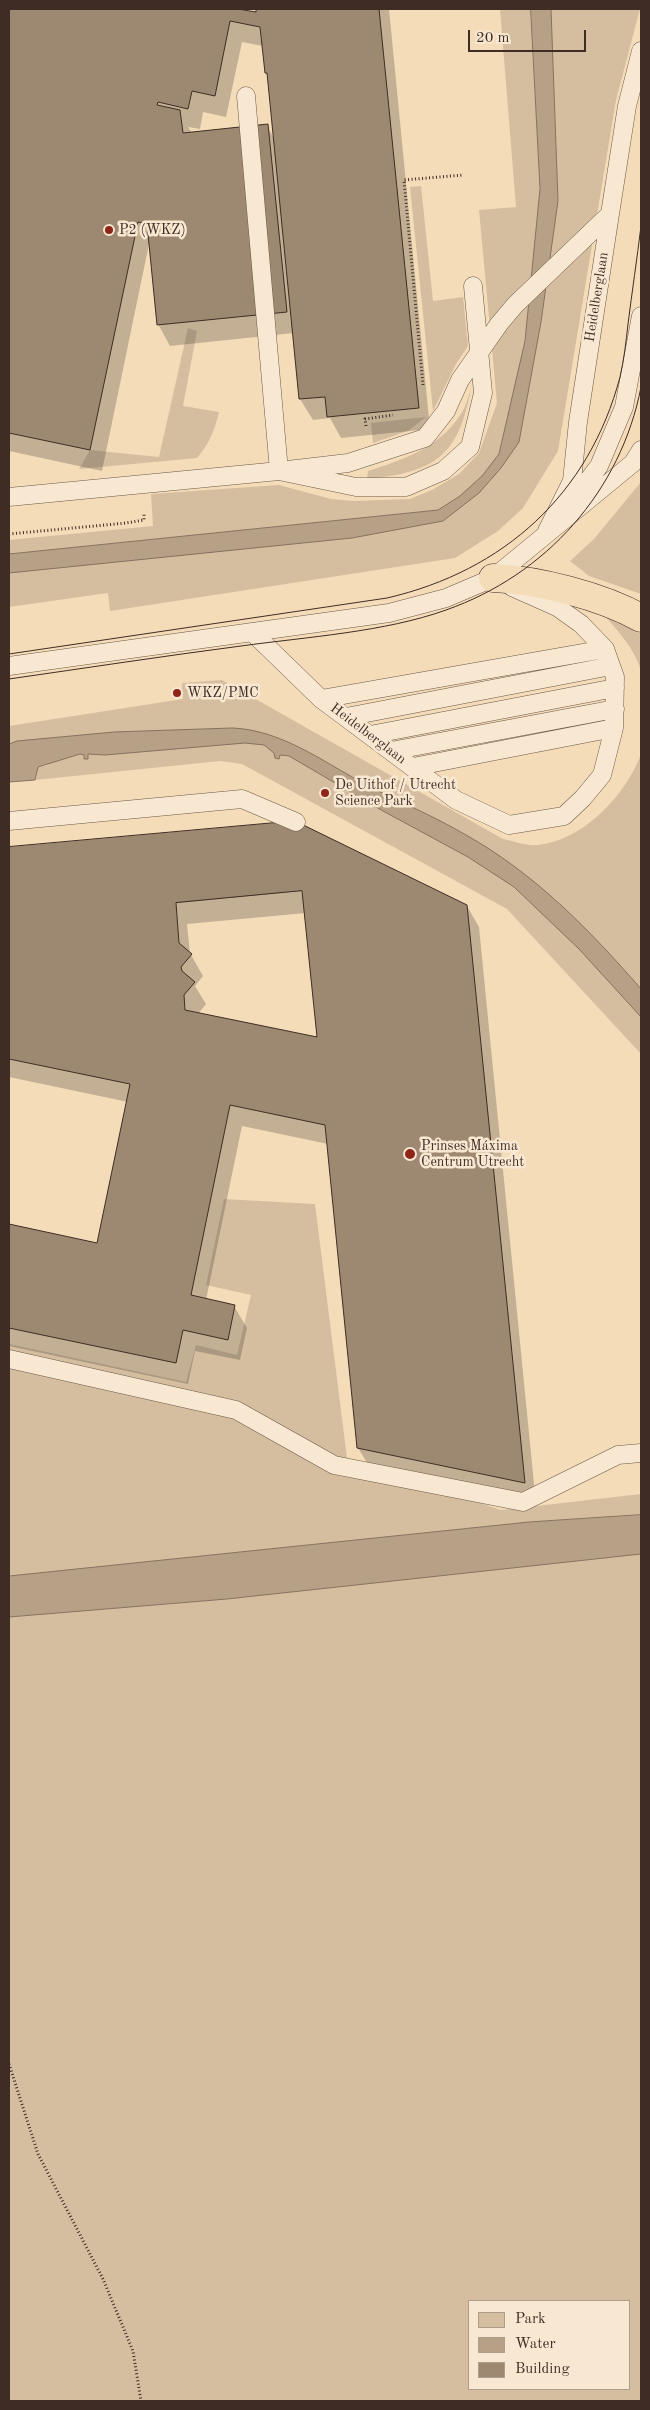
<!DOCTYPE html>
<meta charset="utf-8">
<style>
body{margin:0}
#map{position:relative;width:650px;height:2410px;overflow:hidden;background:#f4dcb9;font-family:"Old Standard TT",serif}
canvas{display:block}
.frame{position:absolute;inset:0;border:10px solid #3f2c24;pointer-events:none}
.legend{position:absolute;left:468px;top:2300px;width:162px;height:90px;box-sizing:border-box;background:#f8e8d2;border:1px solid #ae9d8c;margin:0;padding:6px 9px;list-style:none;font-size:15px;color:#3f2c24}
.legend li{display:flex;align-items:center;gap:10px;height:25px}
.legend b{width:25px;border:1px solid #ae9d8c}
.scale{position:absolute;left:468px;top:30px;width:118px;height:22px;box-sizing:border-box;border:2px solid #3f2c24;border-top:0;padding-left:6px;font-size:15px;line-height:18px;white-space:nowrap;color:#3f2c24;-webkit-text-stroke:4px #f8e8d2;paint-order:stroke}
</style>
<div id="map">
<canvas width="650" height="2410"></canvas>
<div class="frame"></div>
<ul class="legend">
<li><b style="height:14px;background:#d5bea0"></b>Park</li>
<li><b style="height:14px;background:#b6a086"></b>Water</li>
<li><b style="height:14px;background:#9d8871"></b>Building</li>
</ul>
<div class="scale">20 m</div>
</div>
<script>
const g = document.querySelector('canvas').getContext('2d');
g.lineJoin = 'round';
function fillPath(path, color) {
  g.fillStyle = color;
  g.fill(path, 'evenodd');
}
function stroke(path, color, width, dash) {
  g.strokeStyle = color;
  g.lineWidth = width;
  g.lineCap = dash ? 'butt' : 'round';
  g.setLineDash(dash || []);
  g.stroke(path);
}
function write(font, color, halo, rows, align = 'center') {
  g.font = font + ' "Old Standard TT",serif';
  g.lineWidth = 5;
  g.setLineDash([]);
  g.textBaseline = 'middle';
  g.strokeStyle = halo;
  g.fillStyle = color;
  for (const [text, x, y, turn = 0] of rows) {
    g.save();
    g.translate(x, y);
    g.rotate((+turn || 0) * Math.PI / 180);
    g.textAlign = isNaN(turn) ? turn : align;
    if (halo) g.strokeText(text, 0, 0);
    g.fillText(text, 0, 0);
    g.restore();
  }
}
fillPath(new Path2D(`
 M 500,9 L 640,9 L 616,100 L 558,451 L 523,508 L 498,531 L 455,558 L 110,611 L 108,593 L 9,607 L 9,573 L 437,510 L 9,554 L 9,540 L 153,526 L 151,494 L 279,485 L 331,499 L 354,501 L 410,499 L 432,490 L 459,474 L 479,453 L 497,403 L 479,210 L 516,207 Z
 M 421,186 L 433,301 L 463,297 L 468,346 L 456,364 L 433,411 L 410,187 Z
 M 188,328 L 197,331 L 183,406 L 219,412 C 215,430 209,444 197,458 L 79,469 L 90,450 L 159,457 Z
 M 471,389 C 458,457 435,472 367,479 L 368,471 C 405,459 439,448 461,414 C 466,407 468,397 471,389 Z
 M 426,417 L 408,431 L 373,443 L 371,423 Z
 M 641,482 L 641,594 L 589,576 L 570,561 L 594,539 Z
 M 606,617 L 641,634 L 641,671 C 635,649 620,634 606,617 Z
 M 222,680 L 503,839 C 513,841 527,846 537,845 C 583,841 626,795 641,754 L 641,1054 L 507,909 L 242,764 L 220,761 L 35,780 L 38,767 L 48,765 L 17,742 L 9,744 L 9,726 L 183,699 L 182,683 Z
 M 224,1199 L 315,1204 L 347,1458 L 501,1510 L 641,1494 L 641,1515 L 529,1522 L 9,1576 L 9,1344 L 186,1382 L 196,1345 L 237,1355 L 251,1295 L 206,1285 Z
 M 641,1554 L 641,2401 L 9,2401 L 9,1617 L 227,1599 ZM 469,2301 L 629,2301 L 629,2389 L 469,2389 Z`), '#d5bea0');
const water = new Path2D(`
 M 531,9 L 551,9 L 558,201 L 541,322 L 519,442 L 501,468 L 479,493 L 443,521 L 352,538 L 9,573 L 9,554 L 438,510 L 460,496 L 482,476 L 499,454 L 525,341 L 540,189 Z
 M 233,728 C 280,730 321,760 361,782 C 395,800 432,815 466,835 C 534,873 590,930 641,989 L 641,1017 L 579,949 L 514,887 L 468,857 L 383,811 L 289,756 L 280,755 L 279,759 L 275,758 L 274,753 L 264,745 L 245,743 L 105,755 L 88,754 L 88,759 L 84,759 L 84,755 L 80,754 L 38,767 L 35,780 L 9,782 L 9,744 L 17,741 L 114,732 Z
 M 641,1515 L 641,1554 L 227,1599 L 9,1617 L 9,1576 L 529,1522 Z`);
fillPath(water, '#b6a086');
stroke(water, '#86725f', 1);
fillPath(new Path2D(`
 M 9,9 L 232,9 L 258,14 L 257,9 L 389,9 L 430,429 L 341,438 L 330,418 L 313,420 L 300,399 L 294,333 L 170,346 L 158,324 L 149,244 L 102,471 L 9,451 ZM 242,42 L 263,46 L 266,73 L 269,79 L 275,140 L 267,126 L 192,133 L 188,127 L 200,129 L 203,112 L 226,117 Z
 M 295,823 L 467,906 L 479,927 L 536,1504 L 371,1469 L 358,1448 L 328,1144 L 242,1126 L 206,1300 L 234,1306 L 247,1328 L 240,1360 L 195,1351 L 188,1384 L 9,1346 L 9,1225 L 98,1244 L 128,1102 L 9,1077 L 9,849 ZM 306,913 L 318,1039 L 198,1014 L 206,1004 L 195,986 L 203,976 L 190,953 L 187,924 Z`), '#0003');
const building = new Path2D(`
 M 9,9 L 238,9 L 256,12 L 256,9 L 379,9 L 419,408 L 327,417 L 325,397 L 299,399 L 267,73 L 265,73 L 260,27 L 230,21 L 215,96 L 192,91 L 188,109 L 158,102 L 157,105 L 180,110 L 183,133 L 268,124 L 287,312 L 157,325 L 147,224 L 138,222 L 90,450 L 9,433 Z
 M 295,821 L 467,905 L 525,1483 L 357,1448 L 325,1125 L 230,1105 L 191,1295 L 235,1305 L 228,1340 L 183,1330 L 176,1363 L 9,1328 L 9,1224 L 97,1243 L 130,1084 L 9,1059 L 9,847 ZM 302,891 L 317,1037 L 185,1010 L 184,995 L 195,982 L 182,971 L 181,967 L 192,954 L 179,943 L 176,903 Z`);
fillPath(building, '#9d8871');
stroke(building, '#3f2c24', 1);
const lane = new Path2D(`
 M 246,96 L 279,471 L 348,463 L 425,438 L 446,411 L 460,380 L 499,324 L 515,305 L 610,214
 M 9,497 L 279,471 L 356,487 L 406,487 L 443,471 L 470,447 L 483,393 L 473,286
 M 568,507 L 599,466 L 624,407 L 641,316
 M 547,531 L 572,481 L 578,422 L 610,214 L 627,106 L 641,51
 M 252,632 L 321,699 L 456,800 L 509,825 L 564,816 L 583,798 L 602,775 L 614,728 L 615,677 L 605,649 L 581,624 L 557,607 L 512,587
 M 9,666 L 389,613 L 446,598 L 493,578 L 633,463 L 641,450
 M 321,699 L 605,649
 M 346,717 L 611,666
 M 370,735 L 615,688
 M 391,751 L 615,709
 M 413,767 L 614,728
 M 9,821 L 242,799 L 296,822
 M 9,1359 L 236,1410 L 334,1465 L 523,1502 L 618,1455 L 641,1453`);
const highway = new Path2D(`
 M 493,578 C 539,580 601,596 641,618`);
stroke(lane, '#6c5849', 19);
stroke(highway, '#3f2c24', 29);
stroke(new Path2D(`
 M 423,385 L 404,180 L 463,175
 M 366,426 L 365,419 L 393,415
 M 9,534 L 126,523 L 144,520 L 144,514
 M 9,2064 L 38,2154 L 103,2279 L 133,2351 L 141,2401`), '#3f2c24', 3, [1, 2.5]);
stroke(lane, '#f8e8d2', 18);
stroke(highway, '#f4dcb9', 28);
stroke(new Path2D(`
 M 9,654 L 387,598 C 504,571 589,494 620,377 C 624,360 626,342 628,324 C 632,292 637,259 641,226
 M 9,679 C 86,668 164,656 241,646 C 306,637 385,632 446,610 C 546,575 621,491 641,387`), '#3f2c24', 1);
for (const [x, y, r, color] of [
 [109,230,5,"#8f2418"],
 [177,693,5,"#8f2418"],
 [325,793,5,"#8f2418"],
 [410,1154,6,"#8f2418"]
]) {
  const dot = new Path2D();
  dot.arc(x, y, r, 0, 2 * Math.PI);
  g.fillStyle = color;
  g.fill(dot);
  stroke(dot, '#f8e8d2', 2);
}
write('14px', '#3f2c24', '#f8e8d2', [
 ["P2 (WKZ)",119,230],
 ["WKZ/PMC",187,693],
 ["De Uithof / Utrecht",335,785],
 ["Science Park",335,801],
 ["Prinses Máxima",421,1146],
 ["Centrum Utrecht",421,1162]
], 'left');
write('14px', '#3f2c24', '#f8e8d2', [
 ["Heidelberglaan",597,297,-81],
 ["Heidelberglaan",368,734,37]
]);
</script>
